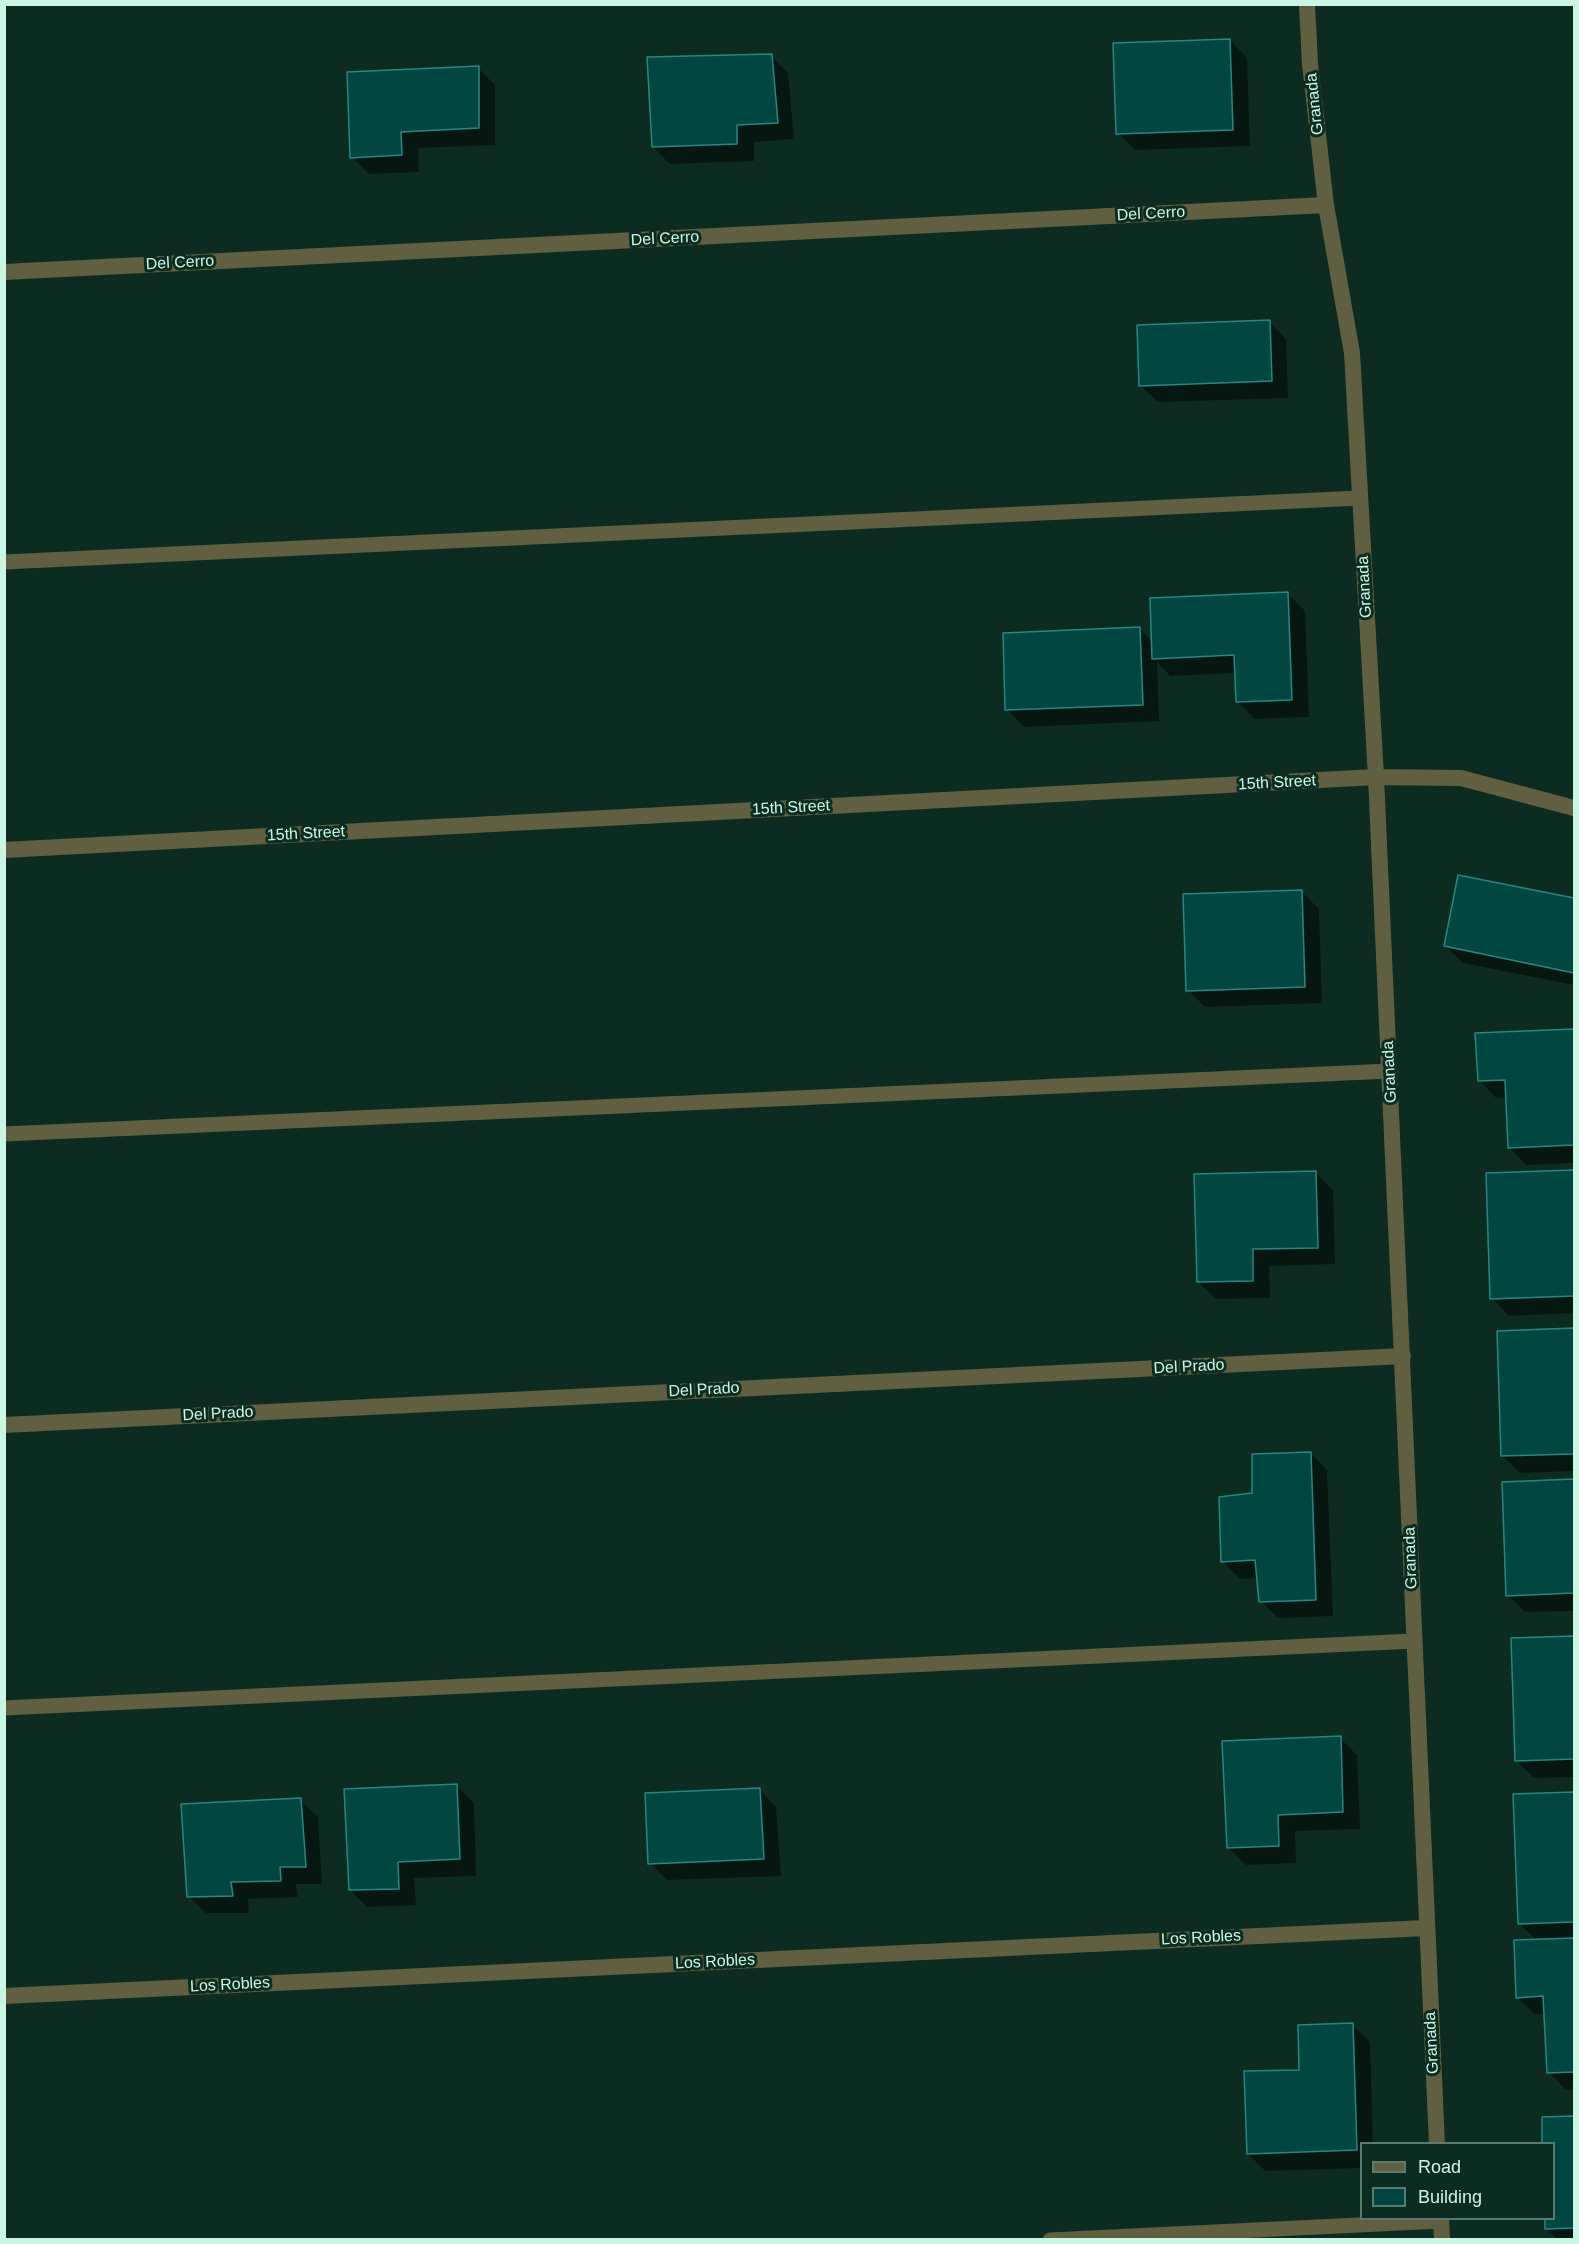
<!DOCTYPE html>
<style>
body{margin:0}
#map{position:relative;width:1579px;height:2244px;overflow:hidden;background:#0c2c22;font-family:Arial,sans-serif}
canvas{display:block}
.frame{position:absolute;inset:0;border:6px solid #c9f7e4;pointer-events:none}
.legend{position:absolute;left:1360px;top:2142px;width:195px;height:78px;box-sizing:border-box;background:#0c2c22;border:2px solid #587d70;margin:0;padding:8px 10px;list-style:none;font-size:18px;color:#c9f7e4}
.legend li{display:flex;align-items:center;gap:12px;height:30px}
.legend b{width:30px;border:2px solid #587d70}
</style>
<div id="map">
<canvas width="1579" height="2244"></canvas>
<div class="frame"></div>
<ul class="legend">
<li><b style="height:8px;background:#606040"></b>Road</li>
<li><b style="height:16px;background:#024642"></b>Building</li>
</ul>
</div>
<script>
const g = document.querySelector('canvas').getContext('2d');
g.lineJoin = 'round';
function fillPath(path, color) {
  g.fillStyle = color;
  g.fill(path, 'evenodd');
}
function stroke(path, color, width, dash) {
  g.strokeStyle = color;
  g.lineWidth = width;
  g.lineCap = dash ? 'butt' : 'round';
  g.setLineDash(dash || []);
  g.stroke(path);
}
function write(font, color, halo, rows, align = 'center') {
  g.font = font + ' Arial,sans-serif';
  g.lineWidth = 6;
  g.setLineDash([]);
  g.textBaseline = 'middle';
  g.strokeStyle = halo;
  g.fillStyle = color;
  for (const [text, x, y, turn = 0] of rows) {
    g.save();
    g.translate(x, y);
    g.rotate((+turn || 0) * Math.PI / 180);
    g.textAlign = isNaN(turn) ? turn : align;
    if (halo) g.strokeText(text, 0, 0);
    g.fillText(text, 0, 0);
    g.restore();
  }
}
fillPath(new Path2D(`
 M 1230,40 L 1247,58 L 1250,146 L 1135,150 L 1118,133 Z
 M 771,56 L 788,73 L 794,139 L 754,142 L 754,161 L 670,164 L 653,147 Z
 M 478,68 L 495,85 L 495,145 L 418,148 L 419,172 L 369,174 L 352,157 Z
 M 1269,321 L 1286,339 L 1288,398 L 1158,402 L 1140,385 Z
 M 1288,594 L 1305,611 L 1309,717 L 1254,719 L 1237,701 L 1236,673 L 1170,676 L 1157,662 L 1159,721 L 1024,727 L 1007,709 L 1139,629 L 1153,642 Z
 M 1460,877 L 1574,900 L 1574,985 L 1463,963 L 1445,946 Z
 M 1301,891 L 1319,909 L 1322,1003 L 1205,1007 L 1188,990 Z
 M 1574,1030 L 1574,1163 L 1526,1165 L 1509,1147 L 1507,1097 L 1496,1098 L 1479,1080 L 1477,1035 Z
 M 1574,1172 L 1574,1313 L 1509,1316 L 1492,1298 L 1487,1175 Z
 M 1316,1173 L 1333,1190 L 1335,1264 L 1269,1266 L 1270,1298 L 1216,1299 L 1198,1282 Z
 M 1574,1329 L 1574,1471 L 1520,1473 L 1503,1456 L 1499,1332 Z
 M 1310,1453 L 1327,1470 L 1333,1616 L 1278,1618 L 1261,1601 L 1258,1578 L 1240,1579 L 1222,1561 L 1254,1494 Z
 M 1574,1481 L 1574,1611 L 1525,1612 L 1508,1595 L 1504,1483 Z
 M 1574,1637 L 1574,1777 L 1534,1778 L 1517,1761 L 1513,1640 Z
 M 1340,1738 L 1357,1755 L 1360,1829 L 1295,1831 L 1296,1863 L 1246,1865 L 1228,1848 Z
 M 457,1786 L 474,1803 L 476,1876 L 414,1878 L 416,1905 L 367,1907 L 350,1890 Z
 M 759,1789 L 776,1807 L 781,1876 L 667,1880 L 650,1863 Z
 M 1574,1794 L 1574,2089 L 1566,2090 L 1549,2072 L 1546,2014 L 1534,2014 L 1517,1997 L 1537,1941 L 1519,1923 L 1515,1796 Z
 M 300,1800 L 318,1817 L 322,1884 L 296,1884 L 298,1897 L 248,1899 L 249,1913 L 206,1913 L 188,1896 Z
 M 1352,2025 L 1370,2042 L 1373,2144 L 1362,2144 L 1362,2168 L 1265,2171 L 1248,2154 L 1301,2071 Z
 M 1574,2117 L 1574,2240 L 1558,2240 L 1547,2229 L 1554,2218 L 1554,2144 L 1543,2118 Z`), '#0007');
const building = new Path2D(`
 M 1230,39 L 1233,130 L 1116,134 L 1113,43 Z
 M 772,54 L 778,123 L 737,125 L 737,144 L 652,147 L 647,57 Z
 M 479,66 L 479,128 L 401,132 L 402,155 L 350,158 L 347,72 Z
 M 1270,320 L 1272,381 L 1139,386 L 1137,325 Z
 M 1288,592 L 1292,700 L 1236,702 L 1234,655 L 1152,659 L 1150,598 Z
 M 1140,627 L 1143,705 L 1005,710 L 1003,633 Z
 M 1458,875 L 1574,898 L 1574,973 L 1444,946 Z
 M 1302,890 L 1305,987 L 1186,991 L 1183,894 Z
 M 1574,1029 L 1574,1145 L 1508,1148 L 1505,1080 L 1478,1081 L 1475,1033 Z
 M 1574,1170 L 1574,1296 L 1490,1299 L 1486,1173 Z
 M 1316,1171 L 1318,1248 L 1253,1249 L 1253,1281 L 1197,1282 L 1194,1174 Z
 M 1574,1328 L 1574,1454 L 1501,1456 L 1497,1331 Z
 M 1311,1452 L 1316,1600 L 1259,1602 L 1255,1560 L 1221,1562 L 1219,1497 L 1252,1493 L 1252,1454 Z
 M 1574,1479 L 1574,1593 L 1506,1596 L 1502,1482 Z
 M 1574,1636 L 1574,1759 L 1515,1761 L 1511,1638 Z
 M 1341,1736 L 1343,1812 L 1278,1815 L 1279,1846 L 1227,1848 L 1222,1741 Z
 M 457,1784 L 460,1859 L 398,1862 L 399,1889 L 349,1890 L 344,1789 Z
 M 760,1788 L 764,1859 L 648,1864 L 645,1793 Z
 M 1574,1792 L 1574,1922 L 1518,1924 L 1513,1794 Z
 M 301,1798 L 306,1867 L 280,1867 L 281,1881 L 231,1882 L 233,1896 L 187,1897 L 181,1804 Z
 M 1574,1938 L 1574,2072 L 1547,2073 L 1543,1996 L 1516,1998 L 1514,1940 Z
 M 1353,2023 L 1357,2150 L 1247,2154 L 1244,2071 L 1299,2070 L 1298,2025 Z
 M 1574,2116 L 1574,2228 L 1545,2229 L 1545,2218 L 1554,2218 L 1554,2144 L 1542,2144 L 1542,2117 Z`);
fillPath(building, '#024642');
stroke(building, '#2a8780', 1.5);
stroke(new Path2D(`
 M 4,562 L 1360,498
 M 4,1134 L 1390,1071
 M 4,1708 L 1414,1641
 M 1050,2240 L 1441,2221`), '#606040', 15);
stroke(new Path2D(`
 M 1307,4 L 1310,64 L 1326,205 L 1352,353 L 1376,777 L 1437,2144
 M 4,272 L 1326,205
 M 4,850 L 1376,777 L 1461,778 L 1574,808
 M 4,1425 L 1403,1356
 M 4,1996 L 1426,1928
 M 1441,2218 L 1442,2240`), '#606040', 16);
write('16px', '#c9f7e4', '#0c2c22', [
 ["Granada",1315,104,-96],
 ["Del Cerro",1151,214,-3],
 ["Del Cerro",665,239,-3],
 ["Del Cerro",180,263,-3],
 ["Granada",1365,587,-93],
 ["15th Street",1277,783,-3],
 ["15th Street",791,808,-3],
 ["15th Street",306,834,-3],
 ["Granada",1390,1072,-93],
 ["Del Prado",1189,1367,-3],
 ["Del Prado",704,1390,-3],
 ["Del Prado",218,1414,-3],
 ["Granada",1411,1558,-92],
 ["Los Robles",1201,1938,-3],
 ["Los Robles",715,1962,-3],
 ["Los Robles",230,1985,-3],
 ["Granada",1432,2043,-93]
]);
</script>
